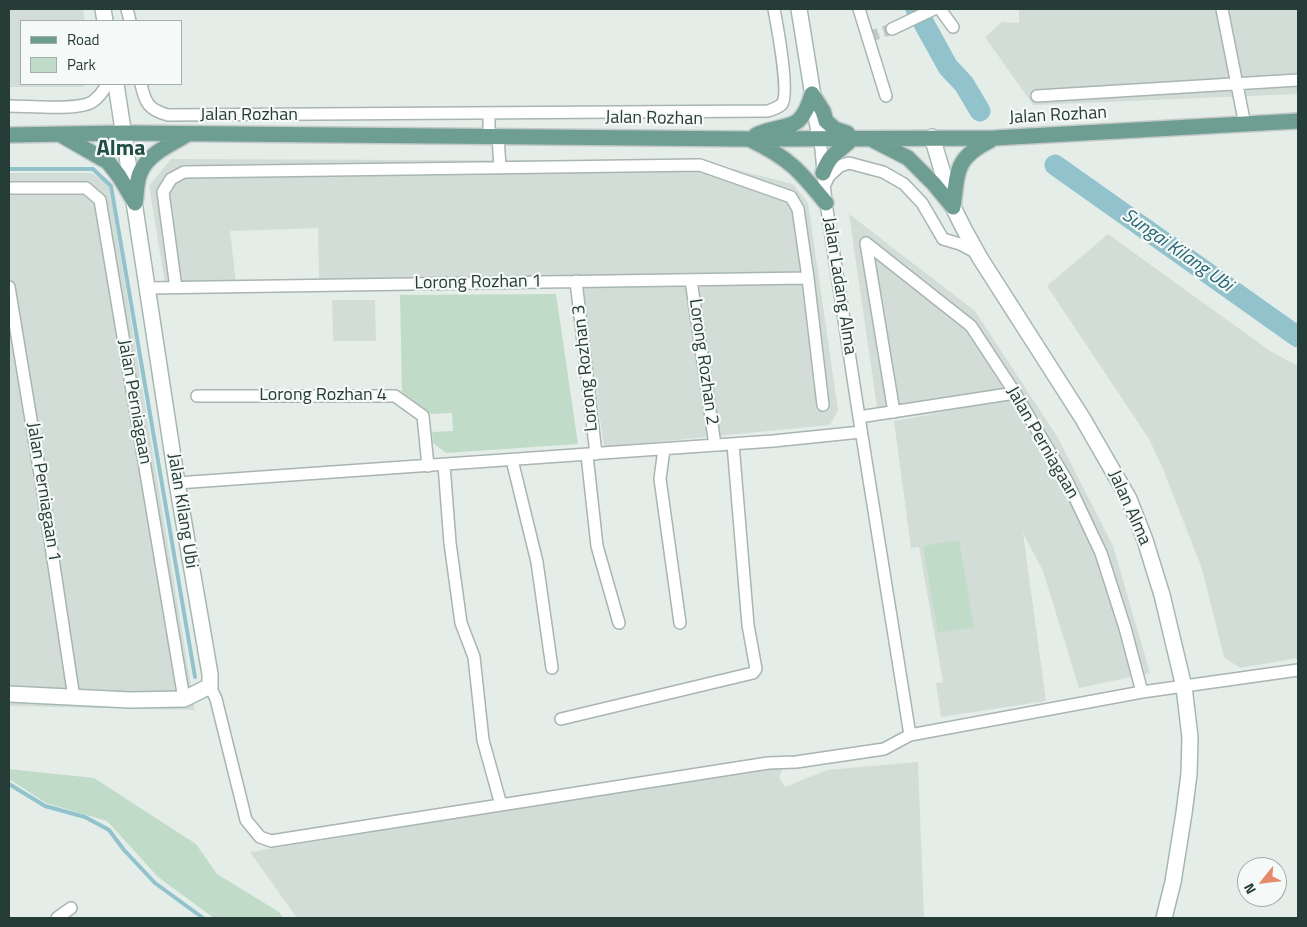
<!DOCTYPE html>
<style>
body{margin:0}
#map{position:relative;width:1307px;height:927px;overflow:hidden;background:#e5ede9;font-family:"Titillium Web",sans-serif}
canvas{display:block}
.frame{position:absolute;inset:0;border:10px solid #263d37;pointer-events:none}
.legend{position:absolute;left:20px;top:20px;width:162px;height:65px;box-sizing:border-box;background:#f5f9f7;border:1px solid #a2aeaa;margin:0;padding:6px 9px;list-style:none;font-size:15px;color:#263d37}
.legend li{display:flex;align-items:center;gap:10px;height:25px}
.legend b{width:25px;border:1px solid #a2aeaa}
.north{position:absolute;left:1237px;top:857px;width:50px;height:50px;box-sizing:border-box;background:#f5f9f7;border:1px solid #a2aeaa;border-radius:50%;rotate:241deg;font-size:14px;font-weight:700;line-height:20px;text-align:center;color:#263d37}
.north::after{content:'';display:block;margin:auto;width:18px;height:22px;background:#e68a6a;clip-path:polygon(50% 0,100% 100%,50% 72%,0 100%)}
</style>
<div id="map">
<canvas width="1307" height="927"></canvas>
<div class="frame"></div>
<ul class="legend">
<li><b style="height:6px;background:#6e9e92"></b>Road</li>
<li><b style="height:14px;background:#c0dcc8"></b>Park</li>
</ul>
<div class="north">N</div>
</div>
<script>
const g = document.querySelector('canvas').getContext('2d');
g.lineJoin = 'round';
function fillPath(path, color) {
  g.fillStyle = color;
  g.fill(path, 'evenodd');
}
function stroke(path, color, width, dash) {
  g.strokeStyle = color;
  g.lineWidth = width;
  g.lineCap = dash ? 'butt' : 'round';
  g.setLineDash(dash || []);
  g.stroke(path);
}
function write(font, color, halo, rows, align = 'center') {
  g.font = font + ' "Titillium Web",sans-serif';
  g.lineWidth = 4.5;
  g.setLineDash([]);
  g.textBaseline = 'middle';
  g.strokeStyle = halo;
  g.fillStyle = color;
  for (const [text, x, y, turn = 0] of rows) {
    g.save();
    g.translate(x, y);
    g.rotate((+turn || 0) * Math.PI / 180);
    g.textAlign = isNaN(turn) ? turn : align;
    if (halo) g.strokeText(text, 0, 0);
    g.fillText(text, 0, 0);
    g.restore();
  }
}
fillPath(new Path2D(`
 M 9,9 L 83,9 L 85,21 L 21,21 L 21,84 L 86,84 L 83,87 L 9,87 Z
 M 1019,9 L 1298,9 L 1298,94 L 1033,105 L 985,37 L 1002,22 L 1019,23 Z
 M 171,159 L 701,161 L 793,184 L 808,203 L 838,410 L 830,425 L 604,447 L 580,275 L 319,279 L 318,228 L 230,231 L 236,282 L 165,283 L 149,186 Z
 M 9,173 L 92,173 L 109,185 L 195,710 L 9,706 Z
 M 849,214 L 975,311 L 1058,438 L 1113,546 L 1150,673 L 1079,688 L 1043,571 L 1023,533 L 1046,701 L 941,717 L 936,683 L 943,682 L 919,547 L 911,548 L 894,421 L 945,412 L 879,421 Z
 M 1108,234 L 1270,351 L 1298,366 L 1298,658 L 1240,668 L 1224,657 L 1202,569 L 1163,469 L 1149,439 L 1047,286 Z
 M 332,300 L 375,300 L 376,341 L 333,341 Z
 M 918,762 L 924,918 L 297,918 L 250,852 L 784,765 L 779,778 L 785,787 L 827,770 Z`), '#d3ddd8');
fillPath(new Path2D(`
 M 556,294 L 578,444 L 446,453 L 433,443 L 432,432 L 453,431 L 452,413 L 431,414 L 402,392 L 400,295 Z
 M 959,540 L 974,627 L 938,633 L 923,546 Z
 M 9,769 L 94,778 L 196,844 L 217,874 L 279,912 L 283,918 L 214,918 L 158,877 L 107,821 L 46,803 L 9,779 Z`), '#c0dcc8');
stroke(new Path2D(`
 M 9,169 L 93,169 L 111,186 L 195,677
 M 9,784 L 45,806 L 85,817 L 109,830 L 124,850 L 155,883 L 203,918`), '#92c3cc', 4);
stroke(new Path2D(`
 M 916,9 L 948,67 L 964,84 L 980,111
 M 1055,165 L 1298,337`), '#92c3cc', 21);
stroke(new Path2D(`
 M 868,37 L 892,29`), '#bfcac5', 11, [11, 5.5]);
const street = new Path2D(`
 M 127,9 L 130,21
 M 859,9 L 886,96
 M 940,9 L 953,27
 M 1222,9 L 1245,125
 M 892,29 L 934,9
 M 141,84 C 145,103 149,110 168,115 L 768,111 C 773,109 778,108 782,104 C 790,93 777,25 774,9
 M 1037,96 L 1298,80
 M 9,106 C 28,106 77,111 92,102 C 98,98 104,90 107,84
 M 489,113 L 489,136
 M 498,136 L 500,168
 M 820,139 L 826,203 L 859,417 L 910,735
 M 824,186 L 829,176 L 840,166 L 849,163 L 883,172 L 904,184 L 922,203 L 943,239 L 960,244 L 977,253
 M 9,188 L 86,188 L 100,200 L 184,699
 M 866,243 L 971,326 L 1015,393 L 1067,481 L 1101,553 L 1125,628 L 1142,692
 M 866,243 L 894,412
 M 691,280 L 715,445
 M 576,281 L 596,454
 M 9,287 L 42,486 L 74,698
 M 147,288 L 808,278
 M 176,288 L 163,192 L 171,179 L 184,172 L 700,165 L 791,197 L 798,209 L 808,278 L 823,405
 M 197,396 L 395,396 L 423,416 L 428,466
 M 859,417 L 1015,393
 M 664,449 L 660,479 L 680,623
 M 587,455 L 597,546 L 619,623
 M 512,460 L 537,562 L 552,668
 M 444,465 L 450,543 L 461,623 L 474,657 L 483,740 L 501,805
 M 177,483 L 773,441 L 861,432
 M 210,686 L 216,699 L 246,820 L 260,837 L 271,841 L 768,763 L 796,762 L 884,749 L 910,735 L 1142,692 L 1298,670
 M 561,719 L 753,673 L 756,669 L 748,625 L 733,444
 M 57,918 L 71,908`);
const secondary = new Path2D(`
 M 103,9 L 105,21
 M 799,9 L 820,139
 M 932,137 L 953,207 L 964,229 L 980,258 L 1083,419 L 1129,499 L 1145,540 L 1162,595 L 1184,687 L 1190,737 L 1189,774 L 1184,813 L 1173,882 L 1164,918
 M 9,694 L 130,700 L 184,699 L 210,686 L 210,674 L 177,483 L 116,84`);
const primary = new Path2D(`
 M 812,94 L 823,111 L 826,121 L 835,129 L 847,133 L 851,138
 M 9,135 L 124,133 L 747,139 L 994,138 L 1298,121
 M 61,135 L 108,162 L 119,176 L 135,203
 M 756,135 C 788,121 800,135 812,94
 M 751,140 C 789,158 800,171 826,203
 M 873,140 L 908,158 L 934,184 L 953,207
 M 823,173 C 831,152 838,153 852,139
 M 135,203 C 137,193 136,180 141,171 C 149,153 172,144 188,134
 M 953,207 C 958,170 955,158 991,140`);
stroke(street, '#a8b5b0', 14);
stroke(secondary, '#a4b8b1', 18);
stroke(primary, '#c2c9c7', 18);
stroke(street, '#fff', 11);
stroke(secondary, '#fff', 15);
stroke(primary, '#6e9e92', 15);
write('18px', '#263d37', '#f5f9f7', [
 ["Jalan Rozhan",249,116],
 ["Jalan Rozhan",1058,116,-3],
 ["Jalan Rozhan",654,119,1],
 ["Lorong Rozhan 1",478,283,-1],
 ["Jalan Ladang Alma",839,286,81],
 ["Lorong Rozhan 2",703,362,82],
 ["Lorong Rozhan 3",586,368,-96],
 ["Lorong Rozhan 4",323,396],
 ["Jalan Perniagaan",134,402,80],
 ["Jalan Perniagaan",1042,443,60],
 ["Jalan Perniagaan 1",43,492,81],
 ["Jalan Alma",1129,508,66],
 ["Jalan Kilang Ubi",182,511,81]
]);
write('italic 19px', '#256674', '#f5f9f7', [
 ["Sungai Kilang Ubi",1177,251,35]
]);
write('bold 22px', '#234e44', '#f5f9f7', [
 ["Alma",121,150]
]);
</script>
